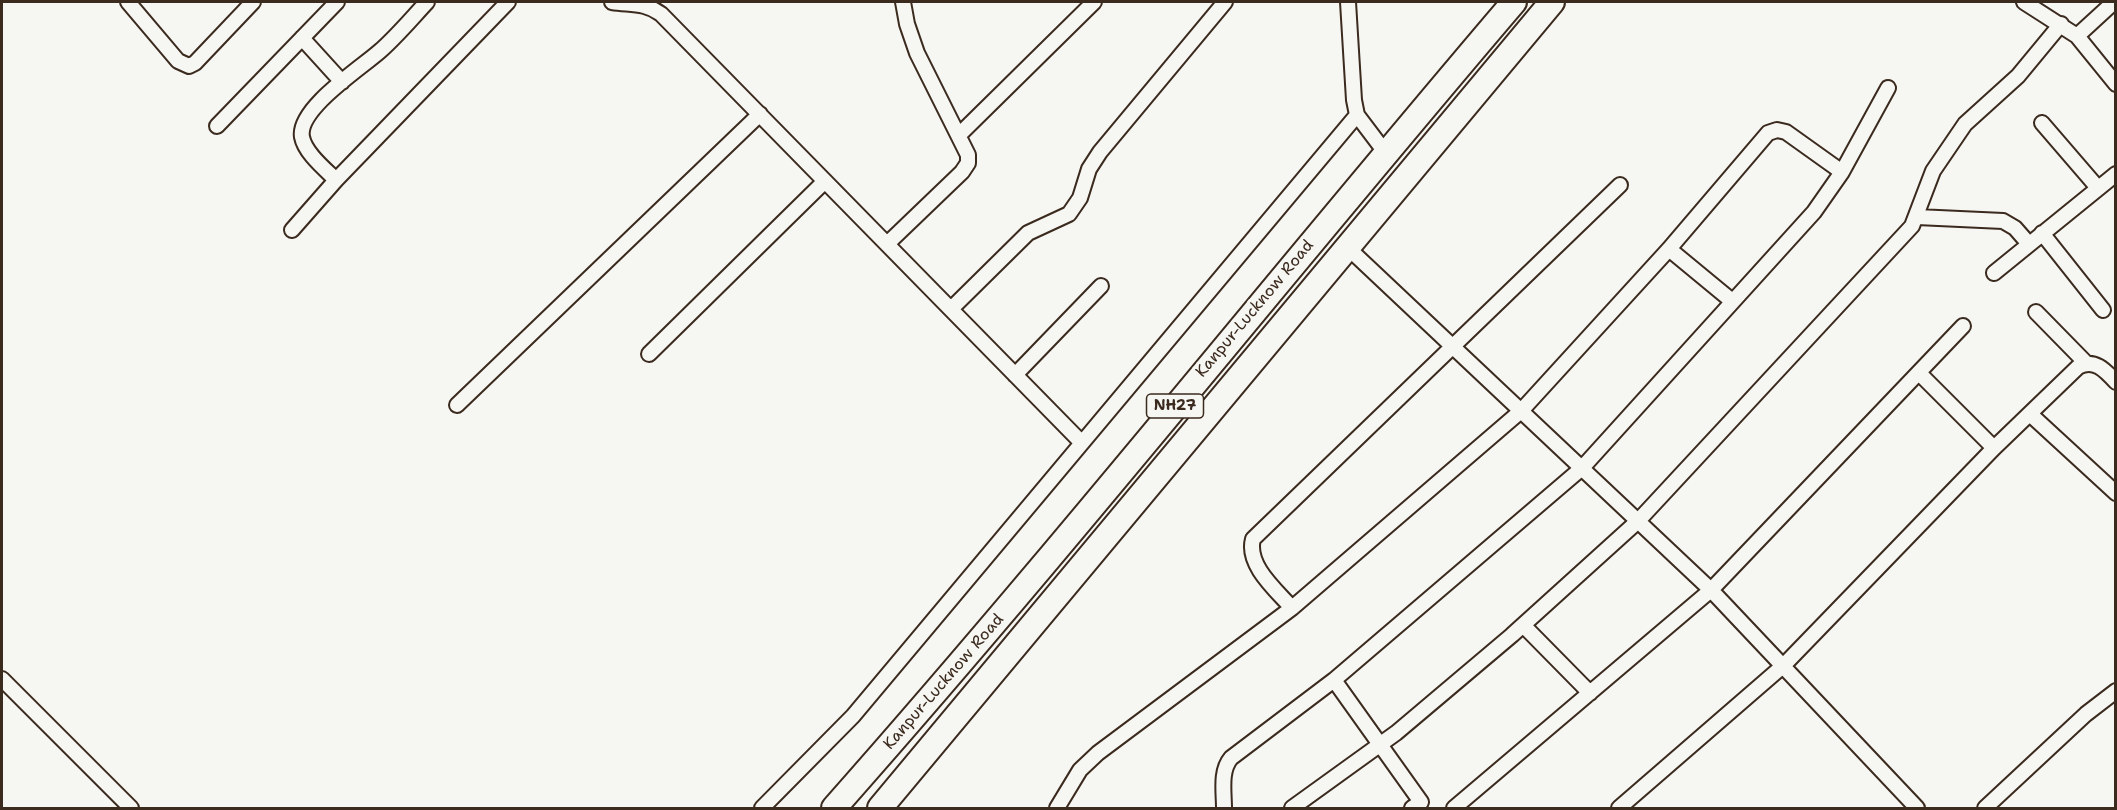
<!DOCTYPE html>
<style>
body{margin:0}
#map{position:relative;width:2117px;height:810px;overflow:hidden;background:#f6f6f2;font-family:"Shantell Sans",sans-serif}
canvas{display:block}
.frame{position:absolute;inset:0;border:3px solid #3b2a1e;pointer-events:none}
</style>
<div id="map">
<canvas width="2117" height="810"></canvas>
<div class="frame"></div>
</div>
<script>
const g = document.querySelector('canvas').getContext('2d');
g.lineJoin = 'round';
function stroke(path, color, width, dash) {
  g.strokeStyle = color;
  g.lineWidth = width;
  g.lineCap = dash ? 'butt' : 'round';
  g.setLineDash(dash || []);
  g.stroke(path);
}
function write(font, color, halo, rows, align = 'center') {
  g.font = font + ' "Shantell Sans",sans-serif';
  g.lineWidth = 6;
  g.setLineDash([]);
  g.textBaseline = 'middle';
  g.strokeStyle = halo;
  g.fillStyle = color;
  for (const [text, x, y, turn = 0] of rows) {
    g.save();
    g.translate(x, y);
    g.rotate((+turn || 0) * Math.PI / 180);
    g.textAlign = isNaN(turn) ? turn : align;
    if (halo) g.strokeText(text, 0, 0);
    g.fillText(text, 0, 0);
    g.restore();
  }
}
const minor = new Path2D(`
 M 128,2 L 178,61 L 189,66 L 195,63 L 253,2
 M 612,2 C 630,5 645,2 661,14 L 1081,442
 M 1348,2 L 1354,100 L 1357,115 L 1385,152
 M 2024,2 L 2077,36 L 2116,84
 M 2077,36 L 2114,2
 M 302,38 L 342,82
 M 2042,123 L 2098,188
 M 217,126 L 337,2
 M 960,134 L 1094,2
 M 336,180 C 325,169 305,153 302,137 C 297,109 361,68 380,51 C 397,36 412,18 427,2
 M 1917,217 L 2003,221 L 2015,228 L 2029,244
 M 292,230 L 336,180 L 508,2
 M 2042,233 L 2103,310
 M 887,244 L 962,172 L 968,163 L 968,155 L 917,53 L 907,24 L 903,2
 M 1346,246 L 1711,590 L 1917,808
 M 1669,249 L 1732,301
 M 1994,273 L 2116,174
 M 951,309 L 1028,233 L 1069,214 L 1080,198 L 1089,169 L 1100,152 L 1225,2
 M 2036,312 L 2086,363
 M 649,354 L 825,181
 M 1920,374 L 1994,448
 M 1015,375 L 1101,286
 M 457,405 L 760,114
 M 2030,414 L 2116,493
 M 1292,608 C 1276,590 1246,565 1253,539 L 1620,185
 M 1523,625 L 1590,693
 M 2,679 L 131,808
 M 1334,680 L 1421,802 L 1412,808
 M 762,808 L 853,716 L 1357,115
 M 1057,808 L 1080,770 L 1098,753 L 1292,608 L 1521,411 L 1669,249 L 1768,133 L 1777,130 L 1786,132 L 1842,172
 M 1224,808 C 1224,792 1220,771 1231,758 L 1334,680 L 1582,468 L 1814,212 L 1842,172 L 1888,88
 M 1292,808 L 1396,733 L 1512,635 L 1638,521 L 1912,226 L 1933,171 L 1965,124 L 2018,76 L 2061,24
 M 1454,808 L 1711,590 L 1963,326
 M 1619,808 L 1784,665 L 1994,448 L 2078,367 C 2094,358 2105,370 2116,382
 M 1985,808 L 2086,714 L 2116,691`);
const trunk = new Path2D(`
 M 834,808 C 1067,545 1286,269 1514,2
 M 880,808 L 1552,2`);
stroke(minor, '#3b2a1e', 18);
stroke(trunk, '#3b2a1e', 28);
stroke(minor, '#f6f6f2', 14);
stroke(trunk, '#f6f6f2', 24);
for (const [x, y, w] of [
 [1175,406,57]
]) {
  const box = new Path2D();
  box.roundRect(x - w / 2, y - 12, w, 24, 4.5);
  g.fillStyle = '#f6f6f2';
  g.fill(box);
  stroke(box, '#3b2a1e', 1.5);
}
write('bold 15px', '#3b2a1e', null, [
 ["NH27",1175,406]
]);
write('16px', '#3b2a1e', '#f6f6f2', [
 ["Kanpur-Lucknow Road",1255,309,-50],
 ["Kanpur-Lucknow Road",944,682,-49]
]);
</script>
